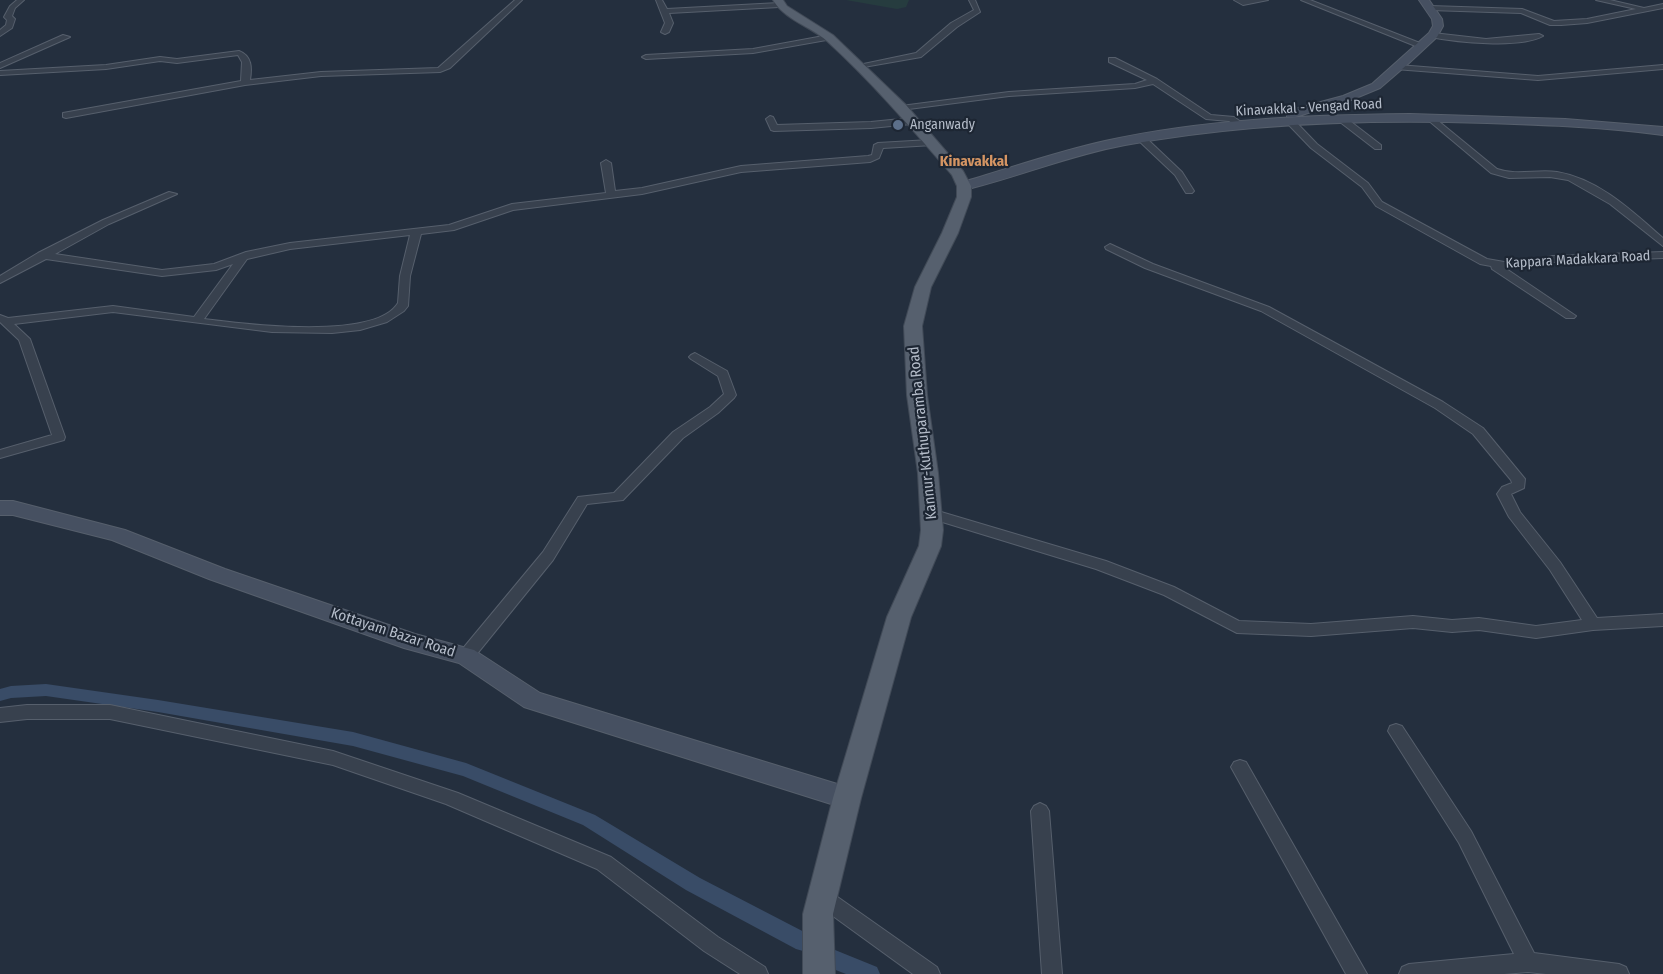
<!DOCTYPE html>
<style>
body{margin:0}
canvas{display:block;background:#242f3e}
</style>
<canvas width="1663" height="974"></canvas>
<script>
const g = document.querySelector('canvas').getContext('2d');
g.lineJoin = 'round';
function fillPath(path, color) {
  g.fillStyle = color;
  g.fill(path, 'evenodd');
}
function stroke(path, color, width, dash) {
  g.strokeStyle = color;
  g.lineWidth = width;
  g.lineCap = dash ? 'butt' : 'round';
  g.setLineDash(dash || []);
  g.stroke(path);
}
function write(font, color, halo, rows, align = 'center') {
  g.font = font + ' "Fira Sans Condensed",sans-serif';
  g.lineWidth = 4.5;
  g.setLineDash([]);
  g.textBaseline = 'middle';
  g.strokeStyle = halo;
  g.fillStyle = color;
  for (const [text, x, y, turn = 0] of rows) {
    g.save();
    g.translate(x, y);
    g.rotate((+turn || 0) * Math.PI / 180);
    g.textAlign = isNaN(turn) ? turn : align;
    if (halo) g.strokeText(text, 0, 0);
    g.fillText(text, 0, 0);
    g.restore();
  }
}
fillPath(new Path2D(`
 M 846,0 L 909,0 L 906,7 L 897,9 Z`), '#263c3f');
fillPath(new Path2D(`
 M 46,684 L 158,700 L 353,732 L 466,763 L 595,815 L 700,878 L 810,935 L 813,942 L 810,949 L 803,951 L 796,949 L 686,890 L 583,825 L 463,776 L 353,746 L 158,712 L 46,696 L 11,698 L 0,701 L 0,689 L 11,686 Z
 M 835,950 L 877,967 L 880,974 L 846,974 L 828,967 L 825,960 L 828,953 Z`), '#394c67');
const minor = new Path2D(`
 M 17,0 L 24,0 L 15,8 L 12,16 L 15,19 L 12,28 L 0,36 L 0,30 L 6,25 L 7,20 L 4,17 L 10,6 Z
 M 515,0 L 522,0 L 450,68 L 440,72 L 321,76 L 245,85 L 66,118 L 63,117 L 63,113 L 241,81 L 242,62 L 238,55 L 177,63 L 160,61 L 106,69 L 0,75 L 0,71 L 106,65 L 160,57 L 177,59 L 239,51 C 252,56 252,68 250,80 L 321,72 L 438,68 Z
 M 656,0 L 662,0 L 667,9 L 779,3 L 782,5 L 779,7 L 669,13 L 673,23 L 669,32 L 665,34 L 661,32 L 665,23 Z
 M 969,0 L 975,0 L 980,12 L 957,27 L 921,57 L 858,68 L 854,66 L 916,53 L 951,23 L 974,10 Z
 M 1234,0 L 1268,0 L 1243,5 Z
 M 1301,0 L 1310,0 L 1425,45 L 1418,47 Z
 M 1596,0 L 1610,0 L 1644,8 L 1663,4 L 1663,8 L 1587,23 L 1561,25 L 1550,25 L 1521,13 L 1430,10 L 1427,8 L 1430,6 L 1522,9 L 1554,21 L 1587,19 L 1636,9 Z
 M 1433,33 L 1486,39 L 1539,34 L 1543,36 C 1520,49 1456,42 1430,37 L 1430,33 Z
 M 63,35 L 70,37 L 0,68 L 0,63 Z
 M 829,35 L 833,37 L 832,39 L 753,53 L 646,59 L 642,57 L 646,55 L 753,49 Z
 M 1109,58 L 1115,58 L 1157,79 L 1211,115 L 1234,117 L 1245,125 L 1241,128 L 1229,121 L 1206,119 L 1153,84 L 1135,88 L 1009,96 L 901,110 L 897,108 L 901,106 L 1009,92 L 1135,84 L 1147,80 L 1109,62 Z
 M 1398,65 L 1538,76 L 1663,65 L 1663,69 L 1538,80 L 1395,69 L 1394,67 Z
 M 1431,115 L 1497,169 C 1517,176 1537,169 1557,172 C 1599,179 1632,211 1663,238 L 1663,246 L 1610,204 L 1568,180 L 1550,177 L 1509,178 L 1491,173 L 1428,120 L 1427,118 Z
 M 770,116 L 773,117 L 777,125 L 871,122 L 911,118 L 915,121 L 911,124 L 871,128 L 774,131 L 771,130 L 766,119 Z
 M 1340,118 L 1346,118 L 1381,145 L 1381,149 L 1375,149 L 1340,122 Z
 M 1287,119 L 1293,119 L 1317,144 L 1368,183 L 1382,202 L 1487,259 L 1510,263 L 1553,256 L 1663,252 L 1663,258 L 1553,262 L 1505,268 L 1576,316 L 1574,318 L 1566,318 L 1492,269 L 1491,266 L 1480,264 L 1376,206 L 1362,187 L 1311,148 L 1287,123 Z
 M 1138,136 L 1144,136 L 1182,172 L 1194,191 L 1192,193 L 1186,193 L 1175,175 L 1138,140 Z
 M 930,140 L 934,143 L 933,145 L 883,148 L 879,158 L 870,162 L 741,172 L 642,194 L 513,210 L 454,230 L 421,234 L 410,276 L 408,306 L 404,311 L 387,322 L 360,330 L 332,333 L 272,332 L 113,312 L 14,324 L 30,339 L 65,437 L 64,440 L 0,458 L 0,450 L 52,435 L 19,340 L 0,322 L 0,315 L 8,318 L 113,306 L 194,317 L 233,264 L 216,270 L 162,276 L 46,259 L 0,283 L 0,276 L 38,253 L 103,220 L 169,192 L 177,194 L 109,224 L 55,254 L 162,270 L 214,264 L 246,252 L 290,243 L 449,225 L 512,204 L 606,193 L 601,163 L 606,160 L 611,163 L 615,191 L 642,188 L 741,166 L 868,156 L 872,155 L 874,145 L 878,143 ZM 410,235 L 400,276 L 398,303 C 375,341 244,324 204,319 L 247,259 L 290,249 Z
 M 1110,244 L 1153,264 L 1269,307 L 1443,402 L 1483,428 L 1525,479 L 1524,488 L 1511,494 L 1520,512 L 1560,562 L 1597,618 L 1663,614 L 1663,626 L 1593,630 L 1536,638 L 1479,630 L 1452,632 L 1413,628 L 1311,636 L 1237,633 L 1164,595 L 1096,569 L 926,517 L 924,514 L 926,511 L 931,509 L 1106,561 L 1174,587 L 1239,621 L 1311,624 L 1413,616 L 1452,620 L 1479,618 L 1536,626 L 1582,620 L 1550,570 L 1509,517 L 1497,494 L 1502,487 L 1512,483 L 1511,480 L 1473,434 L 1435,408 L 1261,311 L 1145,268 L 1106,249 L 1105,247 Z
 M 695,353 L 727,371 L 736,395 L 734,398 L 718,413 L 683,438 L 623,500 L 587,504 L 553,560 L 472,660 L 466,662 L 460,660 L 458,656 L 460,652 L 543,552 L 578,497 L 614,493 L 673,432 L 710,407 L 724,394 L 718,376 L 691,359 L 689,357 L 691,355 Z
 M 27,705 L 110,705 L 333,751 L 458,793 L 611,857 L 718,937 L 765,967 L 768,974 L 740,974 L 704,951 L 597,869 L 446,804 L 333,765 L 110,719 L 27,719 L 0,722 L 0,708 Z
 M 1396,724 L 1402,726 L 1471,831 L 1534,953 L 1619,964 L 1626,967 L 1629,974 L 1546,974 L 1528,972 L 1504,974 L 1399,974 L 1402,967 L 1409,964 L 1514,954 L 1459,843 L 1388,731 L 1390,726 Z
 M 1240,760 L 1246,762 L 1367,974 L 1346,974 L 1231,767 L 1234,762 Z
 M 1040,803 L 1046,806 L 1049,811 L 1062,974 L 1042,974 L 1031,811 L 1034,806 Z
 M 822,888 L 829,891 L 937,967 L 940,974 L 913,974 L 815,903 L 812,897 L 815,891 Z`);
const secondary = new Path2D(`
 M 1419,0 L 1429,0 L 1442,19 L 1443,26 L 1437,37 L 1409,63 L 1380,88 L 1351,100 L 1295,117 L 1287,117 L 1287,111 L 1343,96 L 1372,84 L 1429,33 L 1433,26 L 1432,19 Z
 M 1410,114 L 1565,119 L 1663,127 L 1663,135 C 1604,127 1546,125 1487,123 C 1366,119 1244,123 1125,145 C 1070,155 1018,177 964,190 L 957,186 L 959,183 C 1008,169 1055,152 1105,141 C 1204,119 1308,115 1410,114 Z
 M 0,501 L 13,501 L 125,530 L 225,569 L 415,634 L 474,650 L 540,693 L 847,787 L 856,790 L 860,798 L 856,806 L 847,809 L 524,707 L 459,663 L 404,648 L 209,579 L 112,540 L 13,515 L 0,515 Z`);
const primary = new Path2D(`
 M 773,0 L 783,0 L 787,6 L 833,35 L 906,105 L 963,171 L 971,186 L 971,197 L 958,233 L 931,287 L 922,326 L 927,395 L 938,473 L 943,530 L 941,546 L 911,617 L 861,798 L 833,914 L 835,974 L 803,974 L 803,914 L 833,798 L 887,617 L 919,546 L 921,530 L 918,473 L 907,395 L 904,326 L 915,287 L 942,233 L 957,197 L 957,186 L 952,175 C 912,129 872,82 827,41 C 810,26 785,20 773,0 Z`);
stroke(minor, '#565f6c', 2);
stroke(secondary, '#565f6c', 2);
stroke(primary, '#414a57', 2);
fillPath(minor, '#38414e');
fillPath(secondary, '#465061');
fillPath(primary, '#56606e');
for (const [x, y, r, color] of [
 [898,125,6,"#5c6f8a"]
]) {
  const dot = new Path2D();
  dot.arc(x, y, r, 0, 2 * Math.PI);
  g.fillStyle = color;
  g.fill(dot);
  stroke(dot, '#1d2633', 2);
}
write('14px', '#b4bcc9', '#1d2633', [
 ["Kinavakkal - Vengad Road",1309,108,-3],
 ["Kappara Madakkara Road",1578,260,-3]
]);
write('14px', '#b4bcc9', '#1d2633', [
 ["Anganwady",910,125]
], 'left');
write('bold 15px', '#d59563', '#1d2633', [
 ["Kinavakkal",974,162]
]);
write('15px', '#b4bcc9', '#1d2633', [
 ["Kannur-Kuthuparamba Road",923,433,-96],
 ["Kottayam Bazar Road",393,633,18]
]);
</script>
